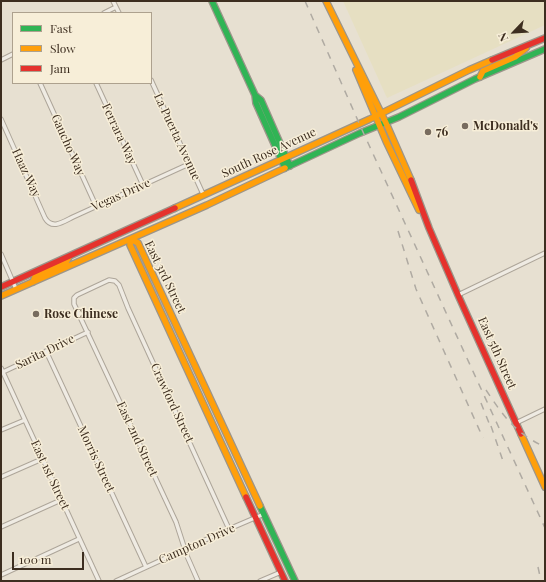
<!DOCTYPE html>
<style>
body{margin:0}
#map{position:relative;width:546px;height:582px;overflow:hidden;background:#e7e0d1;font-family:"Playfair Display",serif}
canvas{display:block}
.frame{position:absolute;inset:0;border:2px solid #3d2e20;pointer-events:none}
.legend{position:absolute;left:12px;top:12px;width:140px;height:72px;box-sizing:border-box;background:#f7eed8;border:1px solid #ada18e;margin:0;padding:5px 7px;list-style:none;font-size:12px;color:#3d2e20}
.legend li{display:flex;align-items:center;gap:8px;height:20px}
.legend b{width:20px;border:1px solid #ada18e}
.north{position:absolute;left:494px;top:12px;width:40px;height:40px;-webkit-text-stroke:3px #f7eed8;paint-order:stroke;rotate:245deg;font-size:11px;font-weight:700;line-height:16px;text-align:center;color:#3d2e20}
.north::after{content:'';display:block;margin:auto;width:14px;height:18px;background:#3d2e20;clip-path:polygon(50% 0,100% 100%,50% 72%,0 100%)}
.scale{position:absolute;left:12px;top:552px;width:72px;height:18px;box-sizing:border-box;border:2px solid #3d2e20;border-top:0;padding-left:5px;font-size:12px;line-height:14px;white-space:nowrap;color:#3d2e20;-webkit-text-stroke:3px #f7eed8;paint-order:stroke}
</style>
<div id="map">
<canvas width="546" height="582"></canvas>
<div class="frame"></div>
<ul class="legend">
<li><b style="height:5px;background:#30b455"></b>Fast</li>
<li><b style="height:5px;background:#ff9f0a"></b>Slow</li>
<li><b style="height:5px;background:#e5322d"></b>Jam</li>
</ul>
<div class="north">N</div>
<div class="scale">100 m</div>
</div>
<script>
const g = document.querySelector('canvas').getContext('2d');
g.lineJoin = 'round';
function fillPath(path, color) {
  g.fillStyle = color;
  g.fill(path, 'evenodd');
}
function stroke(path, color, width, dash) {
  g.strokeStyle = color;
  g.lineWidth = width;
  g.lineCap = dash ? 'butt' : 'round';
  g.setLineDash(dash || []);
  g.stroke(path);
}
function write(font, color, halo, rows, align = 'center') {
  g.font = font + ' "Playfair Display",serif';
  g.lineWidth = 3;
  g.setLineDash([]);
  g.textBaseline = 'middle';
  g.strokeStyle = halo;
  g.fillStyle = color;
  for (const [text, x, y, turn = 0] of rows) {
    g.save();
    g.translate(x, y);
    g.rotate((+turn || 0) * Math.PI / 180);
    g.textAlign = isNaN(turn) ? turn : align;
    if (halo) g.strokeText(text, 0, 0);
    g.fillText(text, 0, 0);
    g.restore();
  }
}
fillPath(new Path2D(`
 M 343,1 L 545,1 L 545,25 L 387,98 Z`), '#e6dfc2');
const street = new Path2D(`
 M 113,1 L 119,13
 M 104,13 L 116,7
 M 1,60 L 13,54
 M 151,80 L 203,194
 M 40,83 L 96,206
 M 96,83 L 143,185
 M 1,119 L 45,218 C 52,230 63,222 73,217 L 189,164
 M 1,254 L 16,289
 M 458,295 L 545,253
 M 46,351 L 146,567
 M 1,368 L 99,581
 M 3,372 L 88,332
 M 516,423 L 545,409
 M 1,430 L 25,420
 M 1,477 L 42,459
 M 1,527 L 61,500
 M 1,575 L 79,539
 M 116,581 L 229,529 L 264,514
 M 198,581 L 187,556 L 176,522 L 74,304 L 74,298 L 77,295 L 109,280 L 115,281 L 119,285 L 128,308 L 229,529
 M 260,581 L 281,572`);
const fast = new Path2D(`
 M 212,1 L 255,95 L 261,100 L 290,166
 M 255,95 L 256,103 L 285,168
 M 285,168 L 360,133 L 399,117 L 475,79 L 545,49
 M 260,506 L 295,581`);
const slow = new Path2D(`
 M 326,1 L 386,123 L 411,180
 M 356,70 L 386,141 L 419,210
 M 480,77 L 483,71 L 515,57 L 526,48
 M 175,208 L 370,119 L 469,70 L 492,60
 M 131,239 L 138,243 L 260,506
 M 131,239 L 130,245 L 246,497
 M 33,282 L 35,277 L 66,262 L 69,257
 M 1,296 L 207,205 L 285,168
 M 521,434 L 545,487`);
const jam = new Path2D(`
 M 492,60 L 545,38
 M 411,180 L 429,228 L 458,295 L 521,434
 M 1,287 L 175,208
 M 246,497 L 285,581`);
stroke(street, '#ada599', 5.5);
stroke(fast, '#9c958a', 8);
stroke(slow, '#9c958a', 8);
stroke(jam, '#9c958a', 8);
stroke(street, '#efebe3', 3.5);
stroke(fast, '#30b455', 5.5);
stroke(slow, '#ff9f0a', 5.5);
stroke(jam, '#e5322d', 5.5);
stroke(new Path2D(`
 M 305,1 L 363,132 L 545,528
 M 398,231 L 416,289 L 483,438
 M 486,390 C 504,417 515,433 545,447
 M 481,403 L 489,423
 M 491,426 L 504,464
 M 538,567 L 541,581`), '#afaaa2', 1.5, [7, 7]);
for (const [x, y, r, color] of [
 [465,126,4,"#786c5e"],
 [428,132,4,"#786c5e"],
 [36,314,4,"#786c5e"]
]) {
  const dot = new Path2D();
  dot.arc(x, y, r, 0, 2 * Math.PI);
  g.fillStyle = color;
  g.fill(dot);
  stroke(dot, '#f7eed8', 1.5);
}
write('bold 12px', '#3d2e20', '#f7eed8', [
 ["McDonald's",473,126],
 ["76",436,132],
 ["Rose Chinese",44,314]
], 'left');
write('12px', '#3d2e20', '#f7eed8', [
 ["Ferrara Way",119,134,65],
 ["La Puerta Avenue",177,137,65],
 ["Gaucho Way",68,145,66],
 ["South Rose Avenue",269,153,-25],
 ["Haaz Way",26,173,65],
 ["Vegas Drive",121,195,-24],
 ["East 3rd Street",165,277,64],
 ["Sarita Drive",45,352,-26],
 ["East 5th Street",497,353,66],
 ["Crawford Street",172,403,65],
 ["East 2nd Street",137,439,65],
 ["Morris Street",96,459,65],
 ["East 1st Street",50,475,65],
 ["Campton Drive",197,544,-24]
]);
</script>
